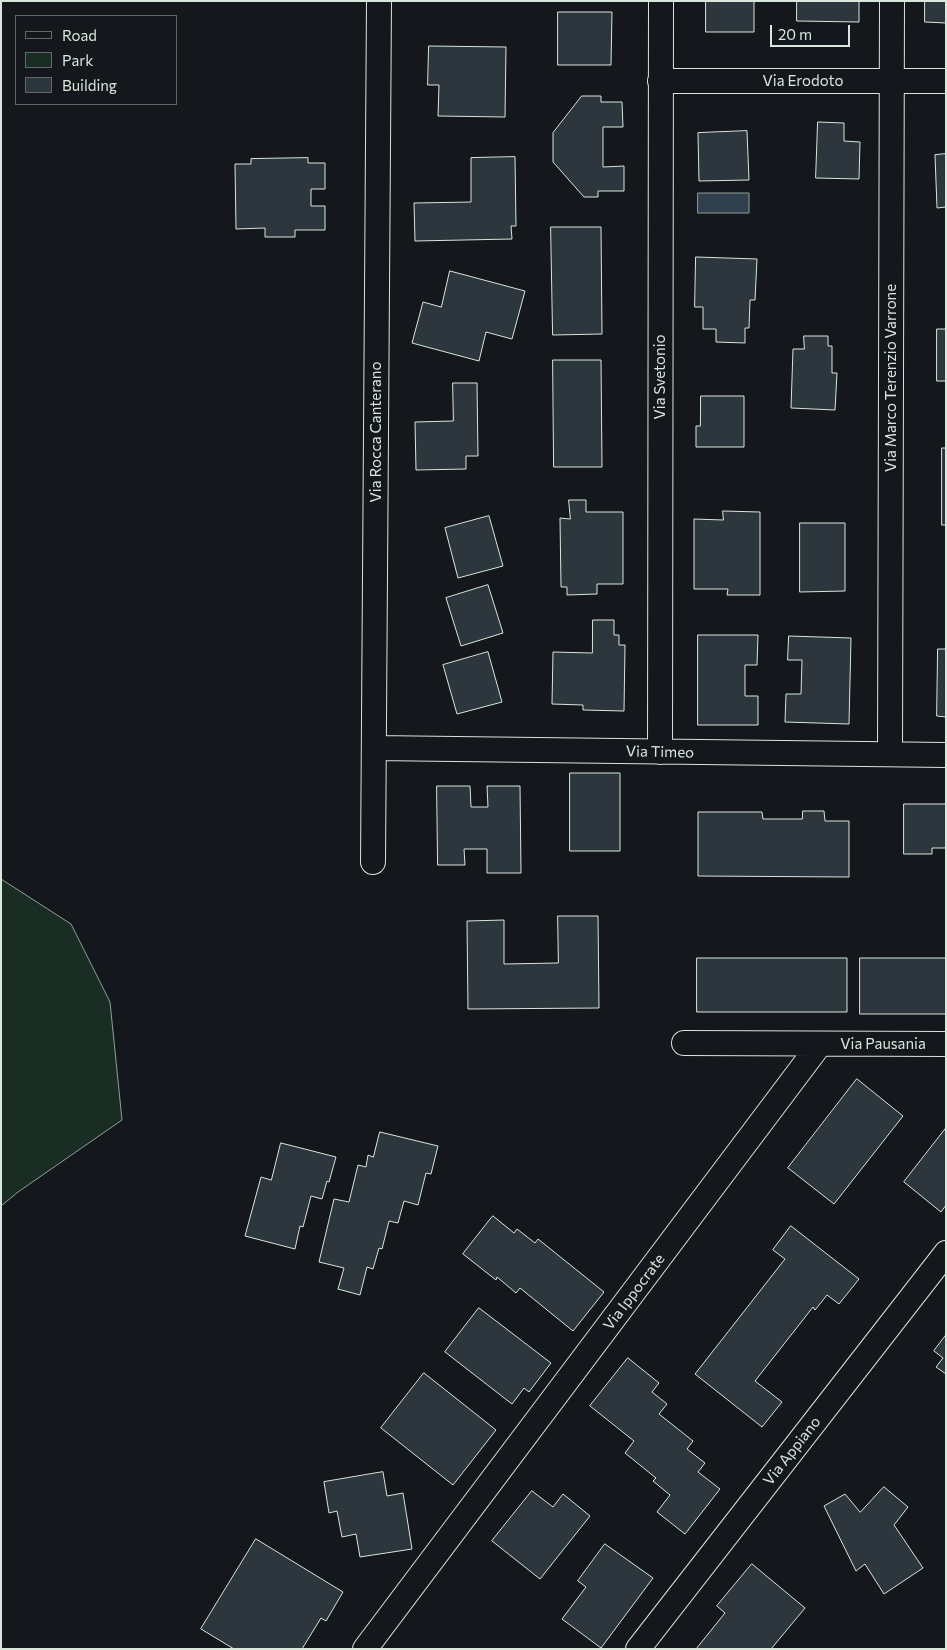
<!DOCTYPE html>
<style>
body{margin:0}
#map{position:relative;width:947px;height:1650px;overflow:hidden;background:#14181c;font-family:Commissioner,sans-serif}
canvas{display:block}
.frame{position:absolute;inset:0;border:2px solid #d8e6dc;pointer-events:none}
.legend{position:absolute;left:15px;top:15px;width:162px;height:90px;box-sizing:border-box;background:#14181c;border:1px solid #626a69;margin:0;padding:6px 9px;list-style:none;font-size:15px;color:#d8e6dc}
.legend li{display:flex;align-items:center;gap:10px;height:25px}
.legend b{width:25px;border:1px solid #626a69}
.scale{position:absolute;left:770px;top:25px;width:80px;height:22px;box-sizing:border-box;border:2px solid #d8e6dc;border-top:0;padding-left:6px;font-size:15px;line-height:18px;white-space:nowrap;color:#d8e6dc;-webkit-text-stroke:4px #14181c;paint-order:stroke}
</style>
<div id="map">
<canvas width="947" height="1650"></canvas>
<div class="frame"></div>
<ul class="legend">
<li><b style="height:6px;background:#14181c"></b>Road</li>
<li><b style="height:14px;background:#1a2d24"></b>Park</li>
<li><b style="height:14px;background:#2c363c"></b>Building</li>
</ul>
<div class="scale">20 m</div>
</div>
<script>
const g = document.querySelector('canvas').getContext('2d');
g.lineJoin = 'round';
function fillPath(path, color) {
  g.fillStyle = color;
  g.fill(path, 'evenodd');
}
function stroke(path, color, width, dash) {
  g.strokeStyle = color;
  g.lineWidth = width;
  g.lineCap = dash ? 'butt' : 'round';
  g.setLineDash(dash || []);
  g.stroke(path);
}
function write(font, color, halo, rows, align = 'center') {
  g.font = font + ' Commissioner,sans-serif';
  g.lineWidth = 4;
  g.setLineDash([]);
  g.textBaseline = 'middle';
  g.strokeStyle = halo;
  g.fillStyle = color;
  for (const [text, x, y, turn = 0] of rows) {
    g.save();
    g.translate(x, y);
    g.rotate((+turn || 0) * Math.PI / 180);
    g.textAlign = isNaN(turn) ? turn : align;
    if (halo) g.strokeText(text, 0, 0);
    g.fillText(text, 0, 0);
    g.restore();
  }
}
const green = new Path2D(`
 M 1,879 L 71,924 L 110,1002 L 122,1120 L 18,1192 L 1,1206 Z`);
fillPath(green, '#1a2d24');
stroke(green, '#939e99', 1);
const water = new Path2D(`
 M 698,193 L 749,193 L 749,213 L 698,213 Z`);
fillPath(water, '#2f3f4d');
stroke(water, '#939e99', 1);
const building = new Path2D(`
 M 706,1 L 754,1 L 754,32 L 706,32 Z
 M 797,1 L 859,1 L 859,22 L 797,21 Z
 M 925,1 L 946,1 L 946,23 L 925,22 Z
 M 558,12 L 612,12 L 611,65 L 558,65 Z
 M 429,46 L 506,47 L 505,117 L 438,116 L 439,85 L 428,85 Z
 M 582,96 L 601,96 L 601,102 L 622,102 L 623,127 L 603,127 L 603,167 L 624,166 L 624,191 L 598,191 L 598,197 L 584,197 L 553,162 L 553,133 Z
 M 818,122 L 844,123 L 844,141 L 860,142 L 859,179 L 816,178 Z
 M 747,131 L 749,180 L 699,181 L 698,133 Z
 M 946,154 L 946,207 L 937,208 L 935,155 Z
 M 515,157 L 516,226 L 511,226 L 512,239 L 415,241 L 414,203 L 471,202 L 471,158 Z
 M 308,158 L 308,163 L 325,163 L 325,189 L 311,189 L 311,206 L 325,206 L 325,230 L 295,230 L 295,237 L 265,237 L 265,228 L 236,229 L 235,164 L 251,164 L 251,159 Z
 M 551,227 L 601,227 L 602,334 L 553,335 Z
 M 696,257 L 757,259 L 755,300 L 750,300 L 749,328 L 745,328 L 745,343 L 716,342 L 716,329 L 703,329 L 703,307 L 695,307 Z
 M 450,271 L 525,291 L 512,339 L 486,332 L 479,361 L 412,343 L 423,302 L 441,307 Z
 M 937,329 L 946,329 L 946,381 L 937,381 Z
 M 804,336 L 828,336 L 828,346 L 832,346 L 832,373 L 837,373 L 835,410 L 791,408 L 793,349 L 804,349 Z
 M 553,360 L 601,360 L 602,467 L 554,467 Z
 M 453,383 L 477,383 L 478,456 L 466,456 L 466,469 L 416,470 L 415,422 L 453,421 Z
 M 701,396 L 744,396 L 744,447 L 696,447 L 696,426 L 700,426 Z
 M 942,448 L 946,448 L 946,525 L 942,525 Z
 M 569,500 L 586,500 L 586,512 L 623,512 L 623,584 L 597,584 L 597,594 L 567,595 L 567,587 L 561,587 L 560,518 L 570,519 Z
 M 723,511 L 760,512 L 760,595 L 727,595 L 728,589 L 694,589 L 694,519 L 723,520 Z
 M 489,516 L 503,566 L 458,578 L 445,528 Z
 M 800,523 L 845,523 L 845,591 L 800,592 Z
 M 488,585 L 503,633 L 461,646 L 446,598 Z
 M 593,620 L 614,620 L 614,635 L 619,635 L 619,645 L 625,645 L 624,711 L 583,710 L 583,705 L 552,704 L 553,652 L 592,653 Z
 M 698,635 L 758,635 L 757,665 L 745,665 L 745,696 L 758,696 L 758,725 L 698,725 Z
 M 789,636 L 851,638 L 849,724 L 785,722 L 786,694 L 801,694 L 802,660 L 788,660 Z
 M 938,649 L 946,649 L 946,717 L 937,716 Z
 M 488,652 L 502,702 L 457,714 L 443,665 Z
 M 570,773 L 620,773 L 620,851 L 570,851 Z
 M 437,786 L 470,786 L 471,807 L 488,807 L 487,786 L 520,786 L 521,873 L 487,873 L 487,849 L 464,849 L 465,865 L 438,865 Z
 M 904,804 L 946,804 L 946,848 L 932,848 L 932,854 L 904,854 Z
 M 803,811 L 824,811 L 825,821 L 849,821 L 849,877 L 698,876 L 698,812 L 762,812 L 763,819 L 802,819 Z
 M 558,916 L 598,916 L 599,1008 L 468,1009 L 467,921 L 504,920 L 504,964 L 558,963 Z
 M 697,958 L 847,958 L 847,1012 L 697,1012 Z
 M 860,958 L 946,958 L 946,1014 L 860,1014 Z
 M 857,1079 L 903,1116 L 834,1204 L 788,1168 Z
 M 946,1128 L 946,1205 L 941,1212 L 904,1182 Z
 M 380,1132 L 438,1146 L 431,1174 L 426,1173 L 418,1205 L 404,1201 L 398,1223 L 389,1221 L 382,1249 L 379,1248 L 373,1269 L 367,1267 L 360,1295 L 338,1289 L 344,1268 L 319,1262 L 334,1199 L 349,1202 L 358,1165 L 366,1167 L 368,1155 L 373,1157 Z
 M 281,1143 L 336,1157 L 329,1182 L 327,1181 L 322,1199 L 311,1196 L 303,1227 L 300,1226 L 295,1249 L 245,1236 L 261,1177 L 271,1180 Z
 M 493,1216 L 514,1233 L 517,1229 L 535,1243 L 538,1239 L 604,1292 L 573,1331 L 520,1288 L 516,1293 L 497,1277 L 496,1280 L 463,1254 Z
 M 791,1226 L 859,1279 L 839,1304 L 827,1295 L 815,1310 L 813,1307 L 755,1381 L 782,1402 L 762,1427 L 695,1374 L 785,1259 L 773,1250 Z
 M 479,1308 L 551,1363 L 529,1392 L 524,1388 L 512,1404 L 445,1352 Z
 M 946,1335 L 946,1374 L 936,1367 L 943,1358 L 934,1351 Z
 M 628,1358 L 659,1383 L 652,1392 L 667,1404 L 659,1414 L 693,1441 L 687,1449 L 705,1463 L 698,1472 L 720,1489 L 685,1534 L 657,1512 L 670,1495 L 653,1481 L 656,1478 L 625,1453 L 634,1441 L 590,1406 Z
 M 424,1373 L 496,1430 L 453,1485 L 381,1428 Z
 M 383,1472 L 387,1496 L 403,1493 L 412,1549 L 360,1557 L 356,1534 L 342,1537 L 337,1511 L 329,1513 L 324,1482 Z
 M 884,1487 L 908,1507 L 894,1525 L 923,1568 L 884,1594 L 865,1564 L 856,1571 L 824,1506 L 845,1494 L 860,1512 Z
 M 532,1491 L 553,1507 L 563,1494 L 590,1516 L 540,1579 L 492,1541 Z
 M 256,1539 L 343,1592 L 326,1621 L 321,1618 L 302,1649 L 234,1649 L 201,1629 Z
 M 605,1544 L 653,1578 L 601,1648 L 562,1619 L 586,1587 L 578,1581 Z
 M 752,1564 L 805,1608 L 771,1649 L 696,1649 L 725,1613 L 717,1606 Z`);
fillPath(building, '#2c363c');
stroke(building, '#d8e6dc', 1);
const street = new Path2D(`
 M 660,81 L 946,81
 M 374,748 L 946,755
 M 660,752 L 661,1
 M 890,754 L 892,1
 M 373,862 L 379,1
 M 684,1043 L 946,1044
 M 365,1649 L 820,1044
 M 638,1649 L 946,1253`);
stroke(street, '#d8e6dc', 26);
stroke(street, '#14181c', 24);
write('15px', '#d8e6dc', '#14181c', [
 ["Via Erodoto",803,81],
 ["Via Svetonio",660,377,-90],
 ["Via Marco Terenzio Varrone",891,378,-90],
 ["Via Rocca Canterano",376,432,-90],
 ["Via Timeo",660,752,1],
 ["Via Pausania",883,1044],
 ["Via Ippocrate",634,1292,-53],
 ["Via Appiano",792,1451,-52]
]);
</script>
